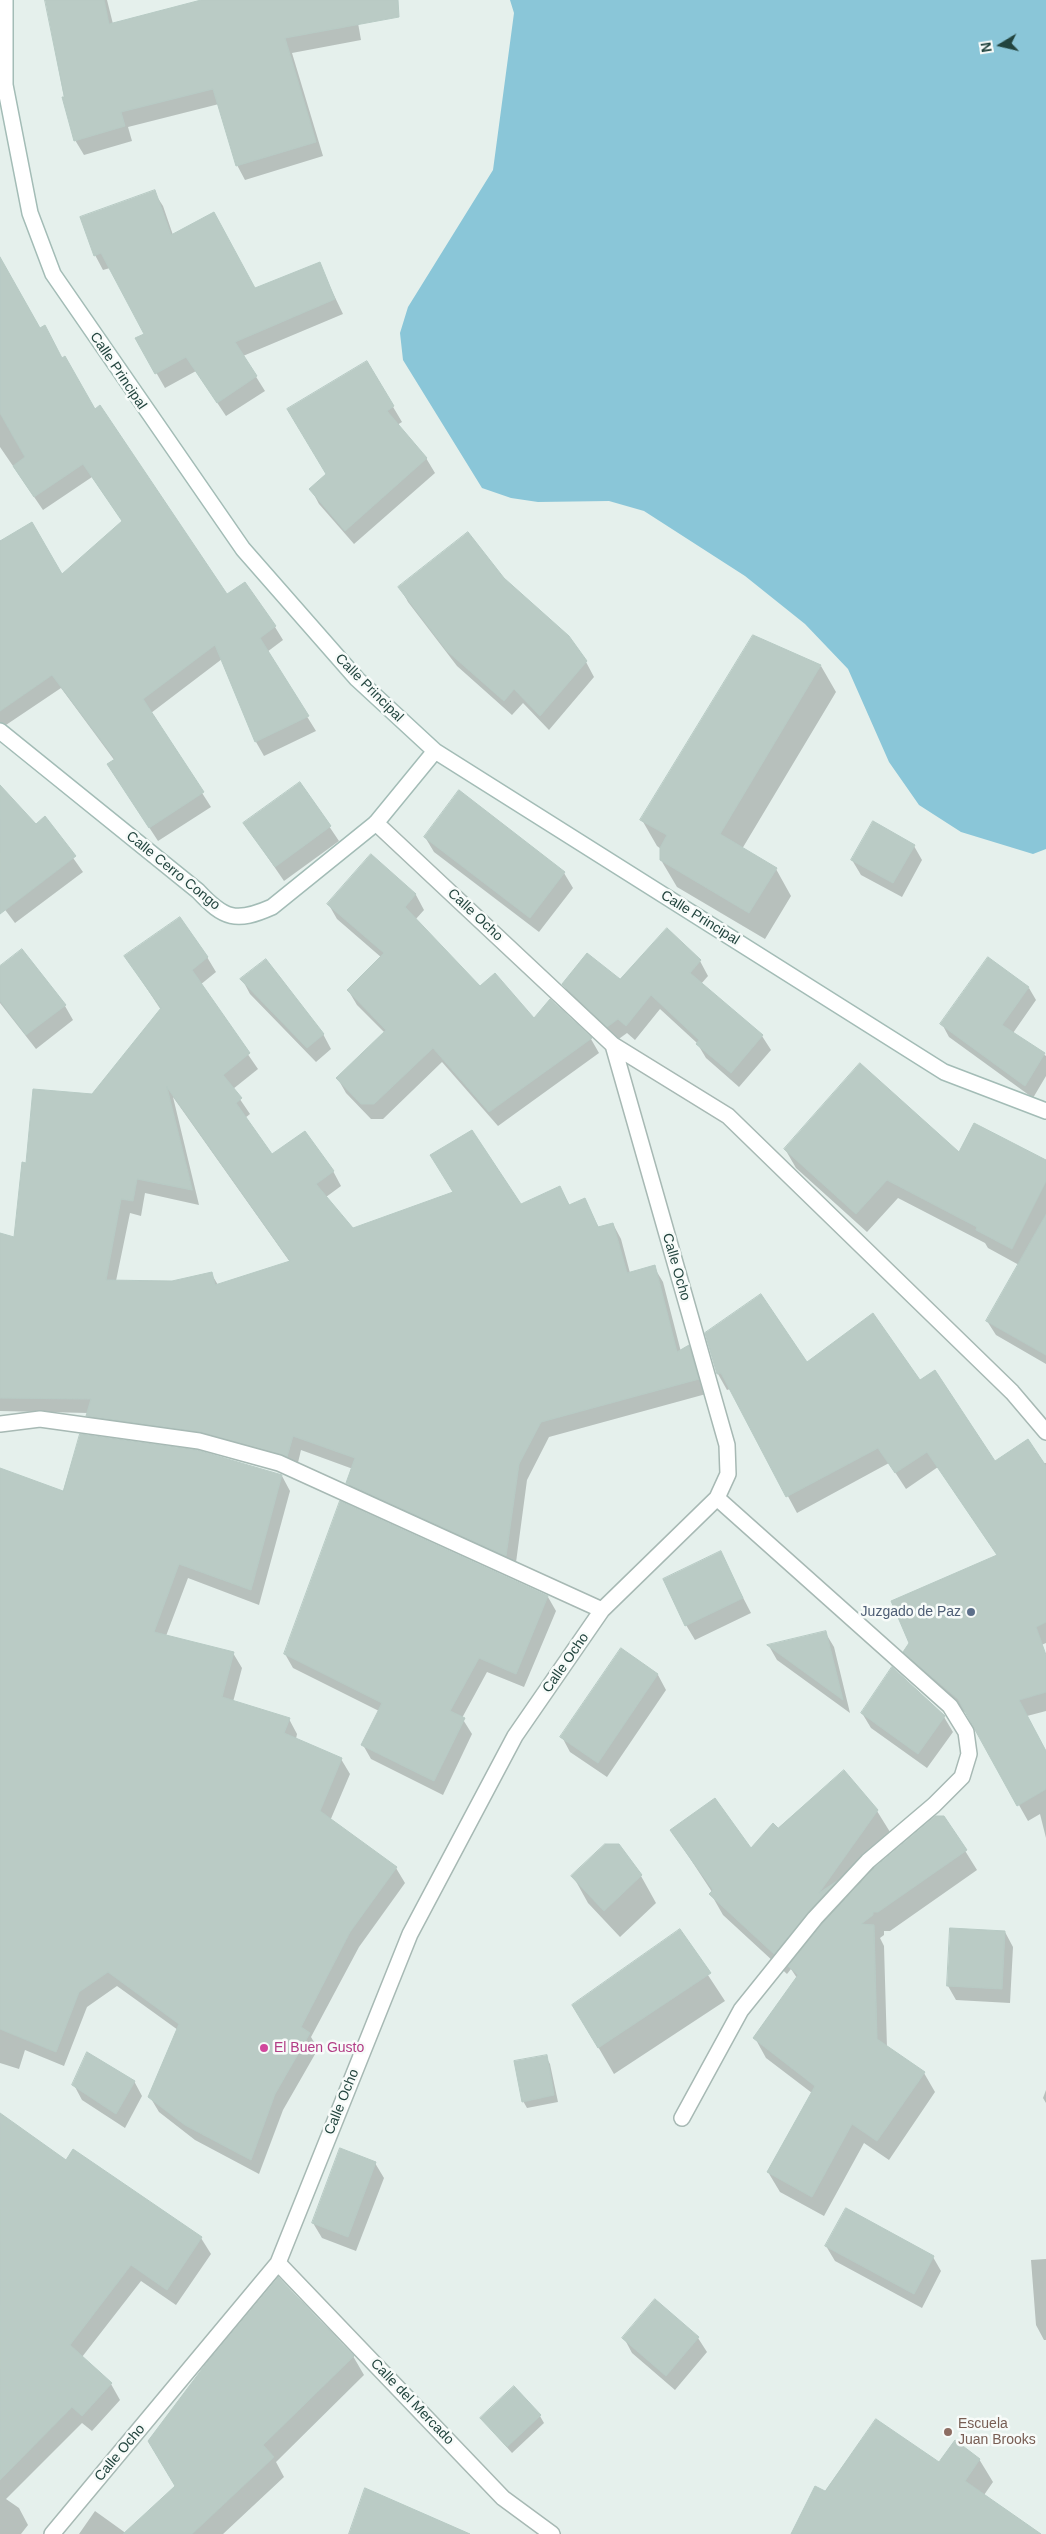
<!DOCTYPE html>
<style>
body{margin:0}
#map{position:relative;width:1046px;height:2534px;overflow:hidden;background:#e5f0ec;font-family:Arial,sans-serif}
canvas{display:block}
.north{position:absolute;left:976px;top:20px;width:50px;height:50px;-webkit-text-stroke:4px #f7fbf9;paint-order:stroke;rotate:261deg;font-size:14px;font-weight:700;line-height:20px;text-align:center;color:#22443e}
.north::after{content:'';display:block;margin:auto;width:18px;height:22px;background:#22443e;clip-path:polygon(50% 0,100% 100%,50% 72%,0 100%)}
</style>
<div id="map">
<canvas width="1046" height="2534"></canvas>
<div class="north">N</div>
</div>
<script>
const g = document.querySelector('canvas').getContext('2d');
g.lineJoin = 'round';
function fillPath(path, color) {
  g.fillStyle = color;
  g.fill(path, 'evenodd');
}
function stroke(path, color, width, dash) {
  g.strokeStyle = color;
  g.lineWidth = width;
  g.lineCap = dash ? 'butt' : 'round';
  g.setLineDash(dash || []);
  g.stroke(path);
}
function write(font, color, halo, rows, align = 'center') {
  g.font = font + ' Arial,sans-serif';
  g.lineWidth = 5;
  g.setLineDash([]);
  g.textBaseline = 'middle';
  g.strokeStyle = halo;
  g.fillStyle = color;
  for (const [text, x, y, turn = 0] of rows) {
    g.save();
    g.translate(x, y);
    g.rotate((+turn || 0) * Math.PI / 180);
    g.textAlign = isNaN(turn) ? turn : align;
    if (halo) g.strokeText(text, 0, 0);
    g.fillText(text, 0, 0);
    g.restore();
  }
}
fillPath(new Path2D(`
 M 510,0 L 1046,0 L 1046,849 L 1033,854 L 961,832 L 919,805 L 889,762 L 848,669 L 805,624 L 745,576 L 644,511 L 609,501 L 538,502 L 511,498 L 482,488 L 403,360 L 400,333 L 408,307 L 493,170 L 514,13 Z`), '#8ac6d8');
fillPath(new Path2D(`
 M 46,0 L 107,0 L 113,24 L 206,0 L 354,0 L 361,40 L 292,53 L 323,156 L 245,180 L 237,165 L 219,104 L 128,127 L 132,141 L 84,155 L 75,140 Z
 M 154,192 L 163,206 L 173,235 L 255,290 L 319,264 L 343,314 L 243,356 L 265,391 L 226,416 L 196,371 L 165,388 L 137,339 L 145,334 L 110,268 L 103,270 L 95,255 Z
 M 0,269 L 95,411 L 226,596 L 275,627 L 283,640 L 267,652 L 316,731 L 264,756 L 256,742 L 222,659 L 151,713 L 211,807 L 158,841 L 117,778 L 115,761 L 61,688 L 0,729 L 0,540 L 122,657 L 123,522 L 92,477 L 43,510 L 0,447 Z
 M 367,363 L 402,422 L 397,425 L 426,458 L 435,473 L 354,544 L 319,504 L 311,489 L 328,474 Z
 M 503,579 L 586,662 L 594,677 L 549,730 L 523,703 L 512,715 L 457,666 L 408,602 L 400,587 Z
 M 821,666 L 836,692 L 742,849 L 776,869 L 791,896 L 765,939 L 677,887 L 661,860 L 661,849 L 657,846 L 642,820 Z
 M 300,783 L 339,841 L 284,881 L 245,824 Z
 M 0,787 L 35,825 L 45,818 L 83,872 L 15,923 L 0,903 Z
 M 425,837 L 564,873 L 573,888 L 539,932 L 434,852 Z
 M 914,846 L 922,860 L 902,897 L 861,875 L 852,860 Z
 M 371,856 L 416,895 L 424,910 L 415,920 L 480,988 L 535,1020 L 591,1039 L 599,1053 L 498,1126 L 442,1062 L 383,1119 L 371,1119 L 346,1093 L 338,1079 L 385,1033 L 357,1005 L 348,990 L 382,958 L 337,919 L 329,905 Z
 M 126,957 L 207,957 L 216,972 L 200,985 L 258,1069 L 233,1089 L 250,1114 L 245,1118 L 272,1156 L 333,1171 L 341,1186 L 326,1197 L 353,1230 L 520,1206 L 560,1188 L 570,1206 L 585,1200 L 599,1228 L 613,1224 L 621,1239 L 630,1273 L 654,1267 L 663,1282 L 681,1352 L 688,1346 L 697,1361 L 706,1394 L 549,1437 L 527,1480 L 515,1570 L 356,1498 L 348,1483 L 353,1469 L 301,1450 L 296,1471 L 210,1446 L 96,1431 L 88,1413 L 0,1411 L 0,1234 L 15,1238 L 27,1164 L 92,1095 L 161,1010 ZM 173,1097 L 290,1262 L 218,1285 L 211,1273 L 172,1282 L 116,1281 L 130,1213 L 141,1216 L 145,1193 L 199,1205 Z
 M 700,961 L 708,976 L 701,984 L 762,1036 L 771,1050 L 739,1087 L 706,1058 L 697,1043 L 660,1009 L 635,1040 L 627,1033 L 616,1041 L 572,999 L 563,984 L 620,981 Z
 M 0,967 L 65,1006 L 73,1020 L 36,1049 L 0,1003 Z
 M 242,979 L 323,1034 L 331,1049 L 316,1062 L 250,994 Z
 M 1029,988 L 1036,1000 L 1013,1033 L 1046,1056 L 1046,1076 L 1033,1098 L 949,1037 L 942,1024 Z
 M 785,1149 L 1046,1161 L 1046,1364 L 996,1335 L 987,1321 L 1019,1265 L 988,1248 L 985,1243 L 898,1198 L 867,1232 L 796,1168 Z
 M 706,1334 L 807,1364 L 920,1381 L 995,1463 L 1046,1463 L 1046,1643 L 1000,1663 L 1046,1657 L 1046,1711 L 1027,1716 L 1046,1752 L 1046,1838 L 1040,1814 L 1028,1821 L 968,1715 L 914,1668 L 905,1652 L 998,1556 L 938,1467 L 906,1489 L 889,1463 L 797,1513 L 730,1389 L 727,1390 L 718,1374 Z
 M 0,1469 L 64,1493 L 282,1476 L 290,1491 L 259,1605 L 188,1578 L 166,1636 L 233,1653 L 242,1668 L 233,1702 L 289,1719 L 297,1734 L 296,1739 L 341,1759 L 350,1774 L 330,1821 L 396,1868 L 405,1883 L 359,1947 L 311,2037 L 318,2049 L 283,2110 L 259,2174 L 195,2140 L 159,2112 L 150,2097 L 178,2030 L 117,1986 L 87,2007 L 64,2066 L 25,2050 L 19,2069 L 0,2063 Z
 M 720,1553 L 751,1613 L 695,1640 L 686,1625 Z
 M 548,1597 L 556,1611 L 524,1687 L 487,1672 L 462,1718 L 472,1734 L 443,1795 L 371,1759 L 363,1745 L 379,1711 L 293,1668 L 285,1654 Z
 M 825,1632 L 834,1647 L 850,1713 L 777,1660 L 769,1646 Z
 M 621,1650 L 658,1675 L 666,1690 L 607,1777 L 570,1752 L 562,1737 Z
 M 893,1669 L 944,1717 L 953,1732 L 927,1768 L 871,1728 L 862,1713 Z
 M 844,1772 L 877,1811 L 890,1832 L 844,1896 L 846,1900 L 944,1817 L 977,1870 L 890,1931 L 884,1931 L 884,1935 L 880,1938 L 884,1946 L 887,2048 L 924,2073 L 935,2092 L 889,2160 L 864,2143 L 824,2216 L 780,2192 L 768,2172 L 812,2093 L 766,2058 L 755,2038 L 797,1978 L 791,1969 L 787,1974 L 723,1915 L 711,1894 L 712,1892 L 672,1831 L 751,1850 L 778,1829 Z
 M 573,1876 L 641,1876 L 656,1903 L 620,1937 L 588,1903 Z
 M 679,1931 L 725,2001 L 614,2074 L 574,2006 Z
 M 1005,1932 L 1013,1947 L 1010,2003 L 956,2000 L 948,1986 Z
 M 546,2057 L 550,2064 L 558,2102 L 527,2108 L 523,2101 Z
 M 134,2081 L 142,2096 L 125,2128 L 82,2100 L 74,2085 Z
 M 1046,2090 L 1046,2103 L 1043,2098 Z
 M 0,2147 L 66,2162 L 74,2151 L 201,2238 L 211,2254 L 176,2305 L 141,2281 L 82,2357 L 111,2384 L 120,2400 L 92,2431 L 82,2423 L 6,2499 L 19,2508 L 28,2525 L 21,2534 L 0,2534 Z
 M 375,2163 L 384,2178 L 356,2251 L 322,2238 L 313,2223 Z
 M 826,2246 L 933,2257 L 941,2271 L 922,2308 L 835,2261 Z
 M 1046,2259 L 1046,2340 L 1044,2340 L 1036,2325 L 1031,2260 Z
 M 624,2338 L 698,2338 L 707,2352 L 675,2390 L 632,2353 Z
 M 353,2356 L 364,2375 L 276,2462 L 284,2477 L 223,2534 L 140,2534 Z
 M 540,2416 L 544,2423 L 512,2453 L 481,2418 Z
 M 979,2459 L 993,2482 L 984,2495 L 1038,2534 L 792,2534 L 826,2493 L 939,2464 Z
 M 95,2511 L 127,2534 L 79,2534 Z`), '#0003');
const building = new Path2D(`
 M 45,0 L 104,0 L 109,24 L 201,0 L 398,0 L 399,17 L 285,38 L 316,142 L 236,166 L 213,89 L 121,112 L 125,126 L 74,141 L 62,97 L 64,97 Z
 M 155,190 L 171,235 L 214,212 L 255,288 L 320,262 L 335,299 L 235,342 L 257,376 L 217,403 L 186,357 L 155,374 L 135,338 L 144,334 L 101,253 L 94,256 L 80,217 Z
 M 0,257 L 40,328 L 45,325 L 62,358 L 65,356 L 95,409 L 100,405 L 227,594 L 245,582 L 276,626 L 260,638 L 309,716 L 255,742 L 215,645 L 143,699 L 204,792 L 149,828 L 107,764 L 115,759 L 52,675 L 0,711 L 0,541 L 32,522 L 62,574 L 122,521 L 83,464 L 34,497 L 13,466 L 25,457 L 0,413 Z
 M 367,361 L 394,406 L 387,411 L 427,458 L 345,531 L 309,489 L 326,474 L 287,409 Z
 M 468,532 L 504,578 L 569,636 L 587,661 L 540,716 L 514,689 L 504,701 L 447,651 L 398,587 Z
 M 753,635 L 821,665 L 720,834 L 777,868 L 749,913 L 660,860 L 660,848 L 667,835 L 640,820 Z
 M 300,782 L 331,826 L 275,867 L 243,823 Z
 M 0,785 L 36,824 L 45,816 L 76,856 L 0,914 Z
 M 459,790 L 565,872 L 530,918 L 424,837 Z
 M 873,821 L 915,845 L 893,883 L 851,860 Z
 M 371,854 L 416,894 L 405,907 L 480,986 L 495,973 L 534,1018 L 550,999 L 592,1038 L 489,1112 L 433,1048 L 374,1104 L 361,1104 L 336,1078 L 386,1030 L 347,990 L 384,953 L 327,904 Z
 M 180,917 L 208,957 L 192,970 L 250,1053 L 223,1075 L 242,1098 L 236,1103 L 272,1154 L 305,1131 L 334,1171 L 316,1184 L 353,1228 L 453,1192 L 430,1155 L 472,1130 L 521,1204 L 560,1186 L 569,1205 L 585,1198 L 598,1227 L 613,1223 L 627,1273 L 655,1265 L 677,1352 L 689,1345 L 699,1379 L 541,1422 L 519,1464 L 506,1556 L 346,1483 L 355,1458 L 293,1436 L 287,1457 L 200,1432 L 86,1416 L 91,1399 L 0,1398 L 0,1233 L 14,1237 L 22,1162 L 26,1163 L 33,1089 L 92,1094 L 161,1008 L 124,956 ZM 167,1087 L 176,1100 L 290,1261 L 215,1285 L 212,1272 L 172,1281 L 106,1280 L 121,1199 L 133,1201 L 137,1179 L 192,1190 Z
 M 667,928 L 701,960 L 690,973 L 763,1035 L 731,1073 L 696,1044 L 699,1040 L 651,995 L 626,1026 L 618,1019 L 607,1027 L 562,984 L 587,953 L 620,979 Z
 M 22,949 L 66,1005 L 26,1035 L 0,1001 L 0,966 Z
 M 988,957 L 1029,987 L 1002,1025 L 1045,1053 L 1025,1086 L 940,1024 Z
 M 266,959 L 324,1034 L 307,1048 L 240,979 Z
 M 860,1063 L 959,1152 L 974,1123 L 1046,1160 L 1046,1181 L 1012,1249 L 976,1230 L 977,1227 L 887,1180 L 856,1214 L 784,1149 Z
 M 1046,1215 L 1046,1355 L 986,1321 Z
 M 761,1294 L 807,1362 L 873,1313 L 920,1380 L 935,1370 L 995,1461 L 1028,1439 L 1046,1466 L 1046,1622 L 1036,1627 L 1046,1655 L 1046,1692 L 1019,1700 L 1046,1751 L 1046,1789 L 1017,1806 L 958,1699 L 903,1652 L 909,1643 L 891,1601 L 997,1555 L 927,1452 L 895,1473 L 878,1448 L 786,1497 L 721,1373 L 717,1374 L 705,1333 Z
 M 80,1434 L 197,1450 L 282,1475 L 251,1590 L 179,1564 L 154,1632 L 234,1652 L 222,1697 L 290,1718 L 284,1733 L 342,1758 L 320,1811 L 397,1867 L 350,1932 L 301,2027 L 310,2033 L 275,2094 L 251,2160 L 185,2125 L 148,2097 L 179,2024 L 108,1972 L 79,1992 L 56,2052 L 0,2029 L 0,1468 L 63,1491 Z
 M 340,1501 L 548,1596 L 516,1674 L 479,1658 L 450,1711 L 465,1718 L 434,1781 L 361,1745 L 382,1703 L 284,1654 Z
 M 721,1551 L 743,1598 L 685,1626 L 663,1579 Z
 M 826,1631 L 843,1700 L 767,1645 Z
 M 621,1648 L 658,1674 L 598,1763 L 560,1737 Z
 M 892,1667 L 945,1716 L 918,1754 L 861,1713 Z
 M 844,1770 L 878,1810 L 819,1893 L 837,1881 L 774,1954 L 709,1894 L 713,1890 L 670,1830 L 715,1798 L 751,1848 L 773,1823 L 778,1828 Z
 M 935,1816 L 944,1816 L 967,1850 L 878,1912 L 873,1912 L 873,1915 L 861,1924 L 874,1925 L 877,2039 L 925,2072 L 877,2141 L 852,2124 L 812,2197 L 767,2172 L 815,2086 L 753,2038 L 798,1975 L 788,1966 L 822,1924 L 874,1868 Z
 M 605,1844 L 619,1844 L 642,1875 L 604,1911 L 571,1876 Z
 M 950,1928 L 1005,1931 L 1002,1989 L 947,1986 Z
 M 680,1929 L 711,1973 L 598,2048 L 572,2005 Z
 M 87,2052 L 135,2081 L 116,2114 L 72,2085 Z
 M 547,2055 L 554,2095 L 522,2102 L 514,2061 Z
 M 0,2113 L 66,2160 L 73,2149 L 202,2237 L 167,2290 L 131,2265 L 70,2345 L 112,2383 L 82,2416 L 72,2407 L 0,2480 Z
 M 340,2148 L 376,2162 L 348,2237 L 312,2223 Z
 M 846,2208 L 934,2256 L 914,2294 L 825,2246 Z
 M 278,2277 L 354,2356 L 263,2445 L 274,2457 L 192,2534 L 123,2534 L 175,2486 L 148,2441 L 208,2361 Z
 M 655,2299 L 699,2337 L 666,2376 L 622,2338 Z
 M 514,2386 L 541,2415 L 507,2447 L 480,2418 Z
 M 876,2419 L 939,2462 L 955,2440 L 980,2459 L 965,2481 L 1041,2534 L 791,2534 L 815,2486 L 825,2491 Z
 M 365,2488 L 470,2534 L 349,2534 Z`);
fillPath(building, '#bacbc5');
stroke(building, '#b7cac4', 1);
const street = new Path2D(`
 M 613,1045 L 728,1116 L 1012,1392 L 1046,1432
 M 0,1424 L 40,1419 L 199,1441 L 279,1463 L 602,1610
 M 682,2118 L 741,2010 L 815,1918 L 868,1861 L 934,1805 L 962,1777 L 969,1754 L 966,1732 L 950,1706 L 717,1498
 M 278,2263 L 503,2498 L 552,2534
 M 52,2534 L 278,2263 L 410,1934 L 515,1736 L 602,1610 L 717,1498 L 728,1474 L 727,1445 L 613,1045 L 376,823`);
const secondary = new Path2D(`
 M 5,0 L 5,85 L 30,213 L 53,274 L 243,549 L 357,679 L 435,751 L 944,1072 L 1046,1111
 M 0,731 L 198,891 C 224,919 236,923 272,907 L 376,823 L 435,751`);
stroke(street, '#a7b9b4', 18);
stroke(secondary, '#a3bcb6', 18);
stroke(street, '#fff', 15);
stroke(secondary, '#fff', 15);
for (const [x, y, r, color] of [
 [971,1612,5,"#5c6f8a"],
 [264,2048,5,"#d1479c"],
 [948,2432,5,"#8d6e63"]
]) {
  const dot = new Path2D();
  dot.arc(x, y, r, 0, 2 * Math.PI);
  g.fillStyle = color;
  g.fill(dot);
  stroke(dot, '#f7fbf9', 2);
}
write('14px', '#22443e', '#f7fbf9', [
 ["Calle Principal",118,371,56],
 ["Calle Principal",369,688,45],
 ["Calle Cerro Congo",173,871,39],
 ["Calle Ocho",475,915,43],
 ["Calle Principal",700,918,32],
 ["Calle Ocho",676,1267,74],
 ["Calle Ocho",566,1663,-55],
 ["Calle Ocho",342,2102,-68],
 ["Calle del Mercado",412,2402,46],
 ["Calle Ocho",120,2453,-50]
]);
write('14px', '#4e5e75', '#f7fbf9', [
 ["Juzgado de Paz",961,1612]
], 'right');
write('14px', '#b23c85', '#f7fbf9', [
 ["El Buen Gusto",274,2048]
], 'left');
write('14px', '#785e54', '#f7fbf9', [
 ["Escuela",958,2424],
 ["Juan Brooks",958,2440]
], 'left');
</script>
